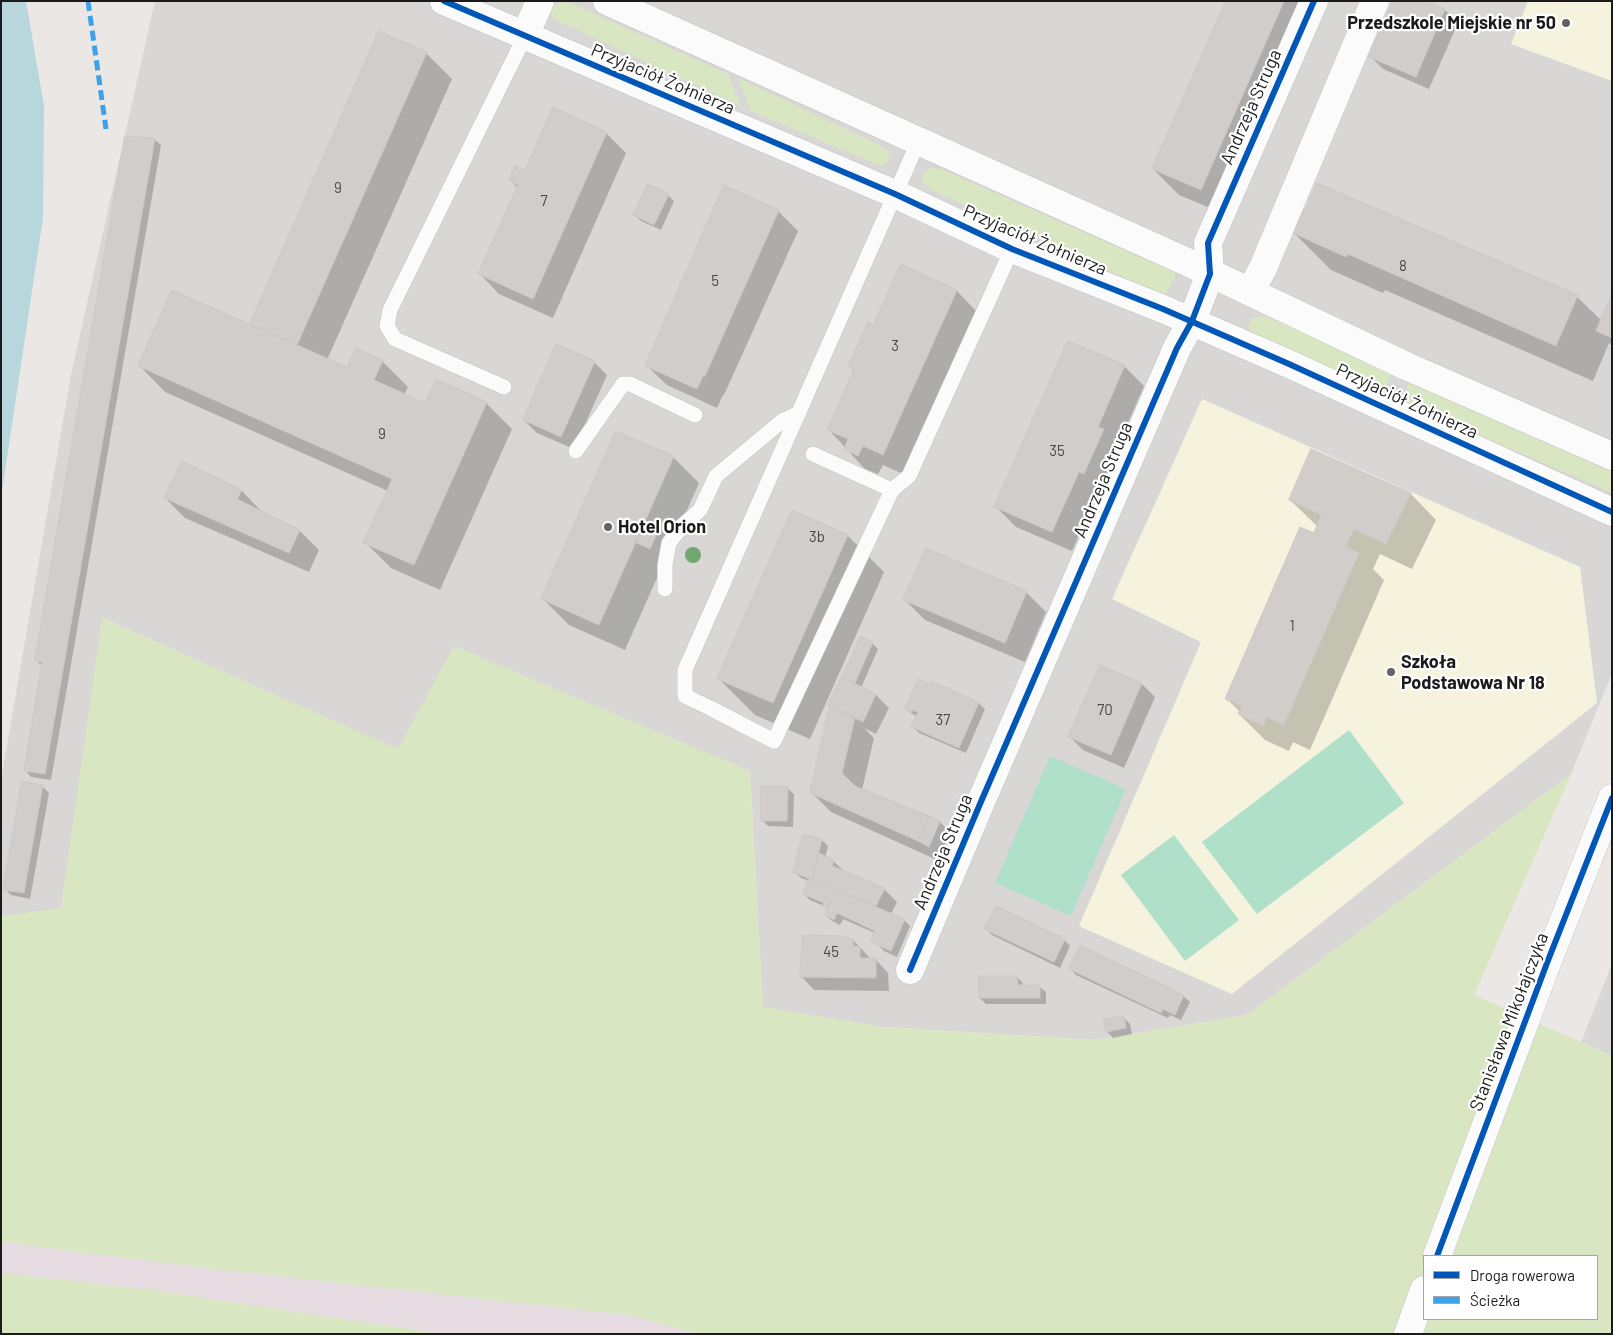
<!DOCTYPE html>
<meta charset="utf-8">
<style>
body{margin:0}
#map{position:relative;width:1613px;height:1335px;overflow:hidden;background:#eae7e4;font-family:Barlow,sans-serif}
canvas{display:block}
.frame{position:absolute;inset:0;border:2px solid #1b1b1b;pointer-events:none}
.legend{position:absolute;left:1423px;top:1255px;width:175px;height:65px;box-sizing:border-box;background:#fff;border:1px solid #a4a4a4;margin:0;padding:6px 9px;list-style:none;font-size:15px;color:#1b1b1b}
.legend li{display:flex;align-items:center;gap:10px;height:25px}
.legend b{width:25px;border:1px solid #a4a4a4}
</style>
<div id="map">
<canvas width="1613" height="1335"></canvas>
<div class="frame"></div>
<ul class="legend">
<li><b style="height:6px;background:#0057b8"></b>Droga rowerowa</li>
<li><b style="height:6px;background:#3da2ea"></b>Ścieżka</li>
</ul>
</div>
<script>
const g = document.querySelector('canvas').getContext('2d');
g.lineJoin = 'round';
function fillPath(path, color) {
  g.fillStyle = color;
  g.fill(path, 'evenodd');
}
function stroke(path, color, width, dash) {
  g.strokeStyle = color;
  g.lineWidth = width;
  g.lineCap = dash ? 'butt' : 'round';
  g.setLineDash(dash || []);
  g.stroke(path);
}
function write(font, color, halo, rows, align = 'center') {
  g.font = font + ' Barlow,sans-serif';
  g.lineWidth = 4.5;
  g.setLineDash([]);
  g.textBaseline = 'middle';
  g.strokeStyle = halo;
  g.fillStyle = color;
  for (const [text, x, y, turn = 0] of rows) {
    g.save();
    g.translate(x, y);
    g.rotate((+turn || 0) * Math.PI / 180);
    g.textAlign = isNaN(turn) ? turn : align;
    if (halo) g.strokeText(text, 0, 0);
    g.fillText(text, 0, 0);
    g.restore();
  }
}
fillPath(new Path2D(`
 M 155,1 L 1612,1 L 1612,673 L 1571,774 L 1247,1015 L 1096,1040 L 884,1027 L 763,1008 L 750,771 L 398,750 L 103,618 L 61,909 L 1,916 L 1,780 L 71,375 Z
 M 1612,964 L 1612,1056 L 1581,1042 Z`), '#d9d7d5');
fillPath(new Path2D(`
 M 1,1242 L 206,1268 L 628,1315 L 699,1334 L 442,1334 L 152,1290 L 1,1273 Z`), '#e8dce3');
fillPath(new Path2D(`
 M 1528,1 L 1612,1 L 1612,81 L 1511,44 Z
 M 1202,399 L 1580,567 L 1597,703 L 1232,994 L 1079,926 L 1201,642 L 1112,599 Z`), '#f5f3de');
fillPath(new Path2D(`
 M 560,2 L 570,3 L 728,74 L 741,106 L 554,19 L 550,13 L 553,5 Z
 M 738,78 L 881,146 L 888,151 L 889,159 L 883,166 L 874,163 L 751,111 Z
 M 933,168 L 941,169 L 1176,273 L 1165,296 L 934,191 L 925,185 L 921,178 L 925,171 Z
 M 1261,316 L 1268,317 L 1393,369 L 1383,393 L 1253,333 L 1248,327 L 1252,319 Z
 M 1410,379 L 1612,470 L 1612,493 L 1402,401 Z
 M 102,618 L 398,749 L 454,646 L 750,771 L 763,1007 L 884,1027 L 1096,1040 L 1247,1015 L 1571,774 L 1474,995 L 1612,1056 L 1612,1334 L 699,1334 L 628,1315 L 206,1268 L 1,1242 L 1,916 L 61,908 ZM 1424,1256 L 1597,1256 L 1597,1319 L 1424,1319 Z
 M 1,1273 L 152,1290 L 442,1334 L 1,1334 Z`), '#d8e6c2');
fillPath(new Path2D(`
 M 1349,730 L 1404,803 L 1257,914 L 1202,842 Z
 M 1050,756 L 1126,789 L 1071,916 L 995,883 Z
 M 1174,835 L 1239,920 L 1185,961 L 1121,875 Z`), '#b0e0c9');
fillPath(new Path2D(`
 M 639,222 L 658,230 L 615,324 L 596,315 Z
 M 632,400 L 767,462 L 735,538 L 718,568 L 669,677 L 644,665 L 610,699 L 469,631 L 553,442 L 576,451 L 514,598 L 606,641 L 646,557 L 668,568 L 687,525 L 657,511 L 685,449 L 616,417 Z`), '#d8d7d5');
fillPath(new Path2D(`
 M 1,1 L 26,1 L 44,106 L 43,218 L 1,498 Z`), '#b8d7dd');
fillPath(new Path2D(`
 M 1227,1 L 1321,1 L 1227,215 L 1179,195 L 1153,169 Z
 M 1424,1 L 1445,10 L 1458,23 L 1429,89 L 1383,69 L 1370,56 Z
 M 380,32 L 426,53 L 452,79 L 327,360 L 348,369 L 382,361 L 408,387 L 404,395 L 426,405 L 486,403 L 512,429 L 440,590 L 391,568 L 365,542 L 388,491 L 165,392 L 140,366 L 251,326 Z
 M 606,133 L 626,153 L 553,318 L 499,294 L 480,274 L 518,188 L 510,180 Z
 M 154,139 L 161,145 L 51,780 L 31,777 L 25,770 L 43,667 L 36,660 Z
 M 1318,184 L 1577,297 L 1602,321 L 1612,297 L 1612,346 L 1609,343 L 1593,381 L 1385,290 L 1383,293 L 1331,270 L 1294,233 L 1307,211 Z
 M 668,195 L 674,201 L 661,230 L 641,221 L 635,215 Z
 M 778,211 L 798,231 L 724,395 L 723,395 L 717,408 L 667,385 L 647,366 Z
 M 901,266 L 957,291 L 976,311 L 903,474 L 883,465 L 878,474 L 865,469 L 828,429 L 854,371 L 850,366 L 874,327 Z
 M 1068,342 L 1125,367 L 1144,386 L 1118,446 L 1123,450 L 1104,493 L 1098,491 L 1072,551 L 1016,527 L 996,507 Z
 M 594,362 L 607,375 L 574,449 L 537,433 L 524,420 Z
 M 1311,451 L 1411,494 L 1436,520 L 1412,569 L 1380,554 L 1373,569 L 1384,580 L 1310,750 L 1293,742 L 1289,751 L 1265,740 L 1239,714 L 1240,712 L 1227,699 L 1318,527 L 1290,500 Z
 M 673,457 L 699,483 L 625,650 L 569,625 L 543,599 Z
 M 183,463 L 242,491 L 261,511 L 261,512 L 300,531 L 319,550 L 309,572 L 185,518 L 165,498 Z
 M 848,536 L 884,572 L 810,739 L 755,715 L 718,678 Z
 M 1026,592 L 1046,612 L 1025,662 L 925,620 L 905,600 Z
 M 872,643 L 878,649 L 861,688 L 876,695 L 889,708 L 876,734 L 864,728 L 874,738 L 862,790 L 940,822 L 946,828 L 944,833 L 948,837 L 937,860 L 831,812 L 811,792 L 831,706 L 830,705 L 843,677 Z
 M 1142,684 L 1155,697 L 1124,768 L 1083,750 L 1070,737 Z
 M 978,703 L 985,709 L 966,753 L 919,733 L 913,727 L 917,717 L 906,709 Z
 M 42,786 L 49,793 L 30,899 L 11,895 L 5,889 Z
 M 787,788 L 794,794 L 793,827 L 768,826 L 762,820 Z
 M 822,840 L 828,846 L 825,858 L 833,861 L 845,872 L 884,889 L 897,902 L 891,914 L 904,920 L 910,926 L 897,957 L 884,951 L 872,939 L 875,933 L 843,919 L 840,925 L 832,921 L 826,915 L 828,911 L 824,906 L 810,900 L 804,894 L 809,881 L 801,878 L 795,872 Z
 M 986,929 L 1064,940 L 1070,946 L 1060,968 L 992,935 Z
 M 853,940 L 871,959 L 875,959 L 888,973 L 889,991 L 814,990 L 801,976 Z
 M 1070,968 L 1183,996 L 1190,1002 L 1181,1020 L 1170,1015 L 1168,1018 L 1076,975 Z
 M 1017,977 L 1023,983 L 1023,986 L 1039,986 L 1046,992 L 1046,1004 L 986,1004 L 980,998 Z
 M 1123,1017 L 1130,1024 L 1132,1034 L 1113,1038 L 1107,1031 Z`), '#0003');
const building = new Path2D(`
 M 1226,1 L 1284,1 L 1201,190 L 1152,169 Z
 M 1393,1 L 1427,1 L 1445,9 L 1416,77 L 1369,57 Z
 M 379,31 L 427,52 L 297,345 L 250,324 Z
 M 553,107 L 607,132 L 533,299 L 478,274 L 518,185 L 509,180 L 515,166 L 525,170 Z
 M 125,136 L 155,138 L 45,774 L 24,771 L 42,662 L 35,661 Z
 M 1317,183 L 1578,295 L 1556,346 L 1348,254 L 1346,257 L 1293,233 L 1303,209 L 1306,209 Z
 M 648,184 L 669,194 L 654,225 L 633,215 Z
 M 724,185 L 779,210 L 705,376 L 703,376 L 697,389 L 645,366 Z
 M 901,264 L 957,290 L 883,455 L 863,446 L 858,456 L 844,449 L 848,439 L 827,430 L 854,369 L 848,366 L 868,322 L 873,325 Z
 M 172,290 L 347,367 L 356,348 L 383,360 L 374,380 L 425,403 L 436,379 L 487,402 L 414,565 L 363,543 L 392,479 L 138,366 Z
 M 1612,294 L 1612,338 L 1596,331 Z
 M 1068,341 L 1125,365 L 1098,427 L 1104,429 L 1084,474 L 1079,472 L 1052,532 L 994,507 Z
 M 556,344 L 595,361 L 561,437 L 523,420 Z
 M 616,431 L 674,456 L 599,625 L 541,599 Z
 M 1311,449 L 1411,493 L 1386,544 L 1354,529 L 1346,546 L 1359,553 L 1284,725 L 1267,717 L 1263,726 L 1238,714 L 1242,706 L 1225,699 L 1300,527 L 1314,533 L 1321,515 L 1289,500 Z
 M 182,461 L 242,490 L 237,499 L 300,530 L 289,553 L 164,498 Z
 M 792,510 L 848,535 L 773,703 L 717,679 Z
 M 645,521 L 659,528 L 650,549 L 635,542 Z
 M 926,548 L 1027,591 L 1005,643 L 903,600 Z
 M 861,636 L 873,642 L 855,683 L 842,677 Z
 M 1100,665 L 1142,683 L 1111,755 L 1068,737 Z
 M 842,677 L 876,694 L 863,722 L 828,705 Z
 M 918,679 L 930,684 L 931,681 L 979,702 L 959,748 L 911,727 L 918,712 L 913,710 L 912,712 L 905,709 Z
 M 830,706 L 855,717 L 842,773 L 855,786 L 929,816 L 918,841 L 810,793 Z
 M 22,781 L 43,785 L 24,893 L 3,890 Z
 M 761,786 L 788,786 L 787,821 L 761,821 Z
 M 929,816 L 940,821 L 929,847 L 918,841 Z
 M 803,834 L 822,839 L 812,880 L 793,872 Z
 M 819,853 L 834,860 L 832,866 L 885,888 L 876,906 L 812,880 Z
 M 809,878 L 836,890 L 827,909 L 822,907 L 824,903 L 803,894 Z
 M 836,890 L 905,919 L 891,951 L 877,945 L 870,940 L 875,931 L 837,913 L 834,920 L 825,915 Z
 M 996,906 L 1065,939 L 1054,962 L 984,929 Z
 M 803,935 L 840,936 L 853,939 L 853,946 L 860,947 L 860,958 L 876,958 L 876,978 L 800,977 Z
 M 1080,945 L 1184,995 L 1175,1015 L 1163,1009 L 1161,1013 L 1069,969 Z
 M 979,976 L 1017,976 L 1018,985 L 1040,985 L 1040,998 L 979,998 Z
 M 1124,1016 L 1126,1028 L 1106,1032 L 1103,1020 Z`);
fillPath(building, '#d1cdcb');
stroke(building, '#cdc9c5', 1);
const service = new Path2D(`
 M 919,140 L 685,670 L 685,696 L 710,708 L 774,741 L 892,490 L 909,476 L 1012,249
 M 504,387 L 395,339 L 387,326 L 390,310 L 525,36
 M 576,451 L 623,384 L 630,384 L 695,415
 M 813,454 L 892,490
 M 665,589 L 665,565 L 669,543 L 683,525 L 700,510 L 716,476 L 782,421 L 799,413`);
const minor = new Path2D(`
 M 444,1 L 895,194 L 1012,249 L 1163,309 L 1289,364 L 1612,512
 M 607,1 L 1185,261 L 1406,366 L 1612,456
 M 525,36 L 540,1
 M 1250,292 L 1263,268 L 1375,1
 M 910,970 L 980,804 L 1177,348 L 1192,321 L 1210,274 L 1208,243 L 1314,1`);
const tertiary = new Path2D(`
 M 1437,1256 L 1547,963 L 1612,798
 M 1408,1334 L 1424,1290`);
stroke(service, '#c2c1c0', 16);
stroke(minor, '#c2c1c0', 29);
stroke(tertiary, '#c2c1c0', 29);
stroke(service, '#fcfbfb', 15);
stroke(minor, '#fcfbfb', 28);
stroke(tertiary, '#fcfbfb', 28);
stroke(new Path2D(`
 M 88,1 L 106,129`), '#3da2ea', 5, [10, 5]);
stroke(new Path2D(`
 M 444,1 L 895,194 L 1012,249 L 1163,309 L 1289,364 L 1612,512
 M 910,970 L 980,804 L 1177,348 L 1192,321 L 1210,274 L 1208,243 L 1314,1
 M 1437,1256 L 1547,963 L 1612,798`), '#0057b8', 6);
g.fillStyle = '#71a870';
for (const [x, y] of [
 [693,555]
]) {
  g.beginPath();
  g.arc(x, y, 8, 0, 2 * Math.PI);
  g.fill();
}
for (const [x, y, r, color] of [
 [1566,23,5,"#636261"],
 [608,527,5,"#636261"],
 [1391,672,5,"#636261"]
]) {
  const dot = new Path2D();
  dot.arc(x, y, r, 0, 2 * Math.PI);
  g.fillStyle = color;
  g.fill(dot);
  stroke(dot, '#fff', 2);
}
write('15px', '#484847', null, [
 ["9",338,188],
 ["7",544,201],
 ["8",1403,266],
 ["5",715,281],
 ["3",895,346],
 ["9",382,434],
 ["35",1057,451],
 ["3b",817,537],
 ["1",1292,626],
 ["70",1105,710],
 ["37",943,720],
 ["45",831,952]
]);
write('bold 18px', '#1b1b1b', '#fff', [
 ["Przedszkole Miejskie nr 50",1556,23,"right"],
 ["Hotel Orion",618,527],
 ["Szkoła",1401,662],
 ["Podstawowa Nr 18",1401,683]
], 'left');
write('18px', '#1b1b1b', '#fff', [
 ["Przyjaciół Żołnierza",663,79,23],
 ["Andrzeja Struga",1251,107,-66],
 ["Przyjaciół Żołnierza",1035,240,23],
 ["Przyjaciół Żołnierza",1407,401,25],
 ["Andrzeja Struga",1103,480,-67],
 ["Andrzeja Struga",943,852,-67],
 ["Stanisława Mikołajczyka",1509,1022,-69]
]);
</script>
